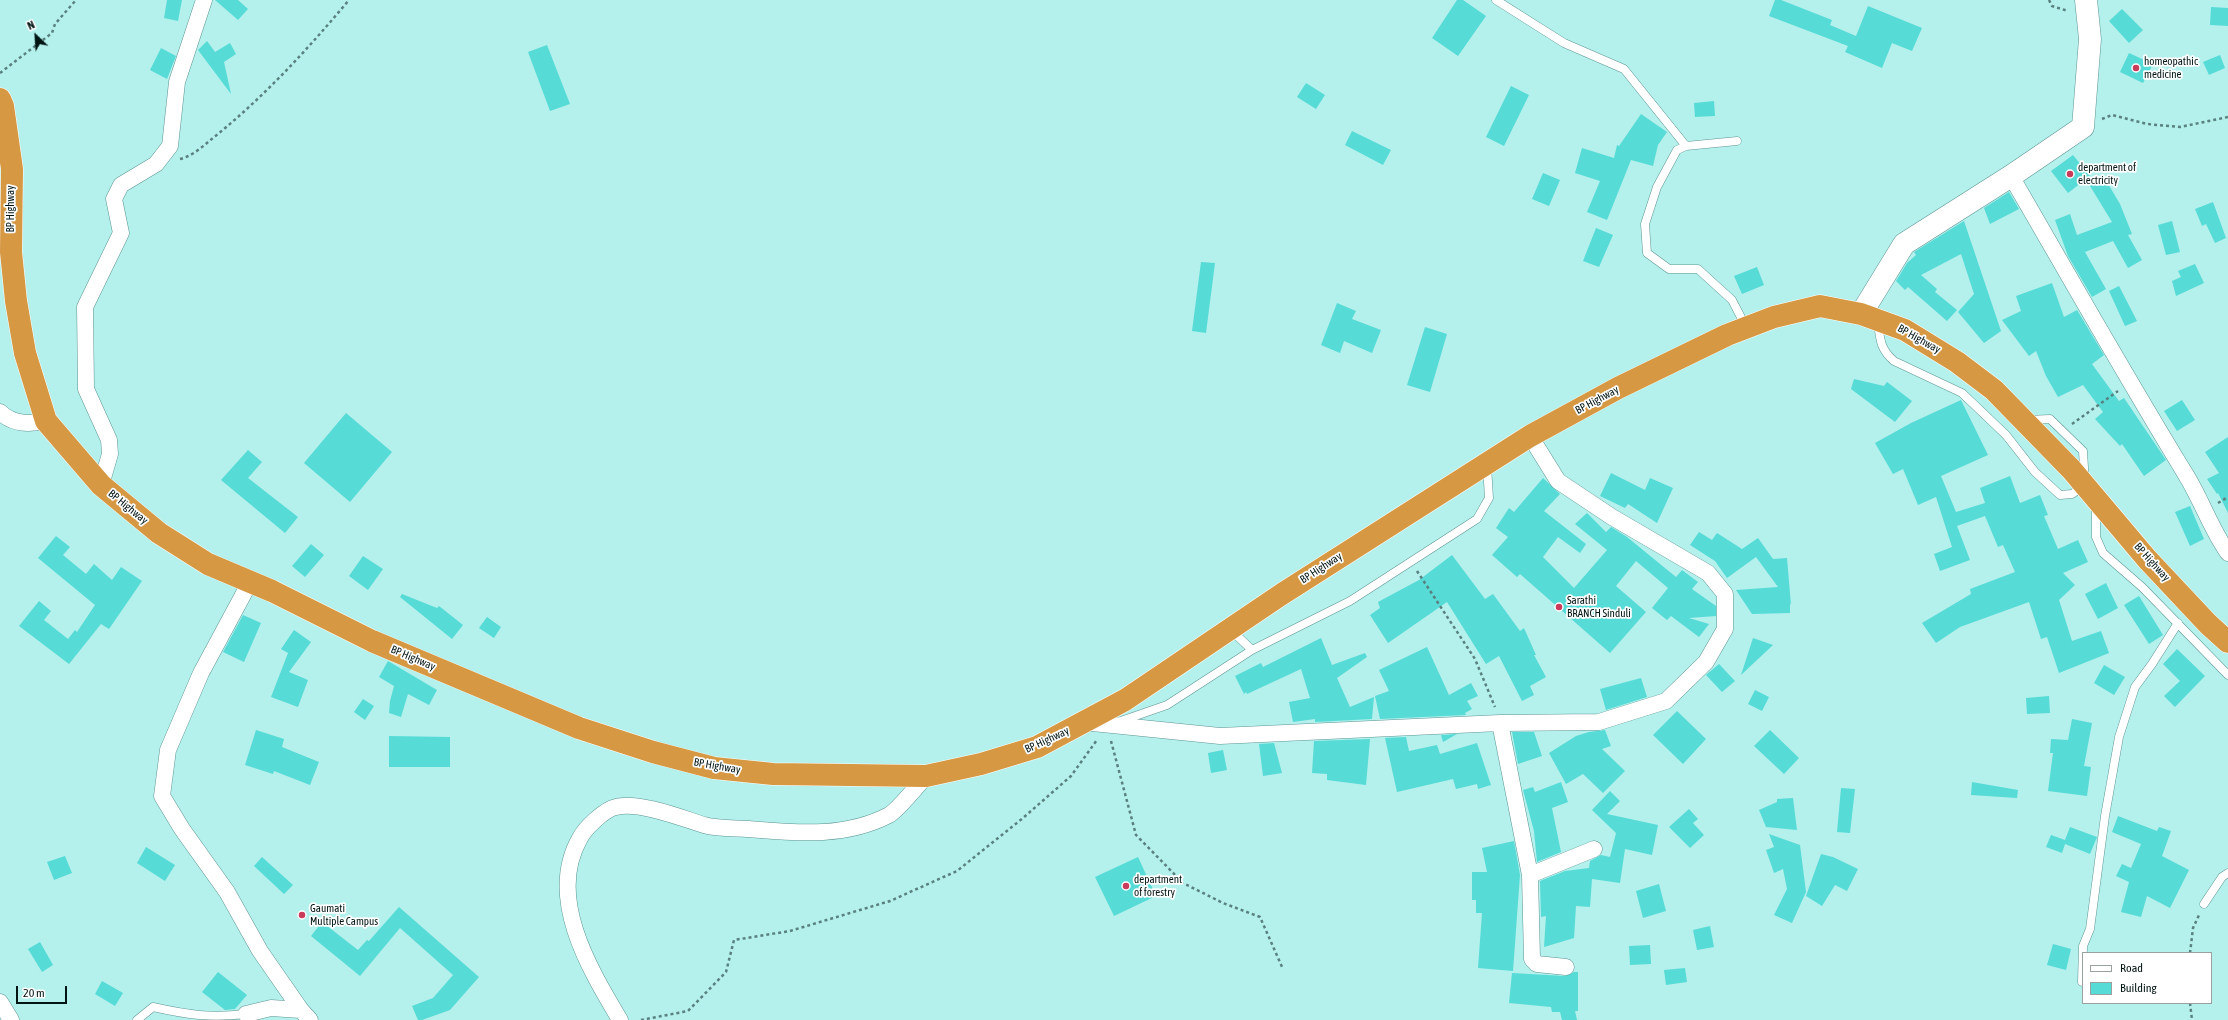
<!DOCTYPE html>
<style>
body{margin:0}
#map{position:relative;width:2228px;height:1020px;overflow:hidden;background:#b4f0ec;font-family:"Asap Condensed",sans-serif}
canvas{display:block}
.legend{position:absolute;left:2082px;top:952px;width:130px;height:52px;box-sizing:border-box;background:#fff;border:1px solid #99a1a1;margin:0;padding:5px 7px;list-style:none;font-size:12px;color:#001413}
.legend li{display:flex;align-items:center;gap:8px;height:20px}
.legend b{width:20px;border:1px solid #99a1a1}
.north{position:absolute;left:16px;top:16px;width:40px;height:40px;-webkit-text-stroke:3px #fff;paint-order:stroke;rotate:335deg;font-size:11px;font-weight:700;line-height:16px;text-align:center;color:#001413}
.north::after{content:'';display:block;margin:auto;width:14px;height:18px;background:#001413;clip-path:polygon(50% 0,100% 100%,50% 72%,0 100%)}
.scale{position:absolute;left:16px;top:986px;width:51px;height:18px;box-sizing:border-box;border:2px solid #001413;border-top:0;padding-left:5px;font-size:12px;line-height:14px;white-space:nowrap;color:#001413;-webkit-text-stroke:3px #fff;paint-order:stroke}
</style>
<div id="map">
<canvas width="2228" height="1020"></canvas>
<ul class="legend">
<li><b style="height:5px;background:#fff"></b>Road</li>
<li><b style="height:11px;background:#56dbd7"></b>Building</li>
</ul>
<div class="north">N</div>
<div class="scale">20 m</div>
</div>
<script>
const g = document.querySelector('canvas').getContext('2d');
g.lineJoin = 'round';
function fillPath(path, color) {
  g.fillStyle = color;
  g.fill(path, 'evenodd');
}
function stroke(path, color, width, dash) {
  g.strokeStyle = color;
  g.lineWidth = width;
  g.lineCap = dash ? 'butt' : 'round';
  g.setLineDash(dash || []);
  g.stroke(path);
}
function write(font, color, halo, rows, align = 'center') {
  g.font = font + ' "Asap Condensed",sans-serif';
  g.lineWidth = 3.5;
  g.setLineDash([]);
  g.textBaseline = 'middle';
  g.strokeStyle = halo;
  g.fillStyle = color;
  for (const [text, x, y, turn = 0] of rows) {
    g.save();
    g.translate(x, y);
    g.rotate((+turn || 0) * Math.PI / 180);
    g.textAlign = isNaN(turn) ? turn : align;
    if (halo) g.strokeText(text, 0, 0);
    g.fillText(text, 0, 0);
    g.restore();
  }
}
fillPath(new Path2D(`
 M 167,0 L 182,0 L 178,21 L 164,18 Z
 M 215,0 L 238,0 L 248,9 L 238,20 Z
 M 1457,0 L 1463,0 L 1486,16 L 1458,56 L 1432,38 Z
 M 1775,0 L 1781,0 L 1832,20 L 1830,25 L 1856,36 L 1868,6 L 1922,28 L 1912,51 L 1892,43 L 1882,68 L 1845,52 L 1848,46 L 1769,16 Z
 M 2211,7 L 2228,8 L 2228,26 L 2210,25 Z
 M 2122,9 L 2143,30 L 2129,43 L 2109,21 Z
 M 207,41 L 215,52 L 230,43 L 236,54 L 224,62 L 231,94 L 198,50 Z
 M 547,45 L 570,104 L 550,111 L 528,52 Z
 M 161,48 L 176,56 L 167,79 L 150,70 Z
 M 2129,53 L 2153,64 L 2143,83 L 2120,72 Z
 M 2220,55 L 2225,68 L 2209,75 L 2203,62 Z
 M 1306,83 L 1325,95 L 1316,109 L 1297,97 Z
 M 1511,86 L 1529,95 L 1504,146 L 1486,137 Z
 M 1714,101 L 1715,116 L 1695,117 L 1694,103 Z
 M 1641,114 L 1667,132 L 1658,145 L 1653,166 L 1631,160 L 1607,220 L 1587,212 L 1600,181 L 1575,173 L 1582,148 L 1614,158 L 1617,145 L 1619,146 Z
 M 1352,131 L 1391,150 L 1383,165 L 1345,145 Z
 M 2073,155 L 2090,176 L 2068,193 L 2051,171 Z
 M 1543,173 L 1560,180 L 1549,206 L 1532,199 Z
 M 2104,177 L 2120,204 L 2132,234 L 2128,235 L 2142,260 L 2128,268 L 2113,241 L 2085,252 L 2106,289 L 2092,297 L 2068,256 L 2055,220 L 2070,214 L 2077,235 L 2112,222 L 2090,186 Z
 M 2009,192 L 2019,209 L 1990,224 L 1984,208 Z
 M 2213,202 L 2226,238 L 2215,243 L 2206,224 L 2202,226 L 2195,209 Z
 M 1964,221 L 2001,331 L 1984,343 L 1958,312 L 1974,294 L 1961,254 L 1921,275 L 1937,289 L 1935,292 L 1957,310 L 1947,321 L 1908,287 L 1905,290 L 1896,281 L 1907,263 L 1916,255 L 1914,252 Z
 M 2172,221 L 2180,252 L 2166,255 L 2158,225 Z
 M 1596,228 L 1613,235 L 1599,267 L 1583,261 Z
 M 1201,262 L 1215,263 L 1206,333 L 1192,331 Z
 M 2195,264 L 2204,283 L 2176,296 L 2172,281 L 2181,277 L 2178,271 Z
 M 1757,267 L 1764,285 L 1742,294 L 1734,276 Z
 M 2052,283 L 2064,317 L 2077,310 L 2104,355 L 2092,364 L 2119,401 L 2124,398 L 2166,460 L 2144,476 L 2122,444 L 2120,446 L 2095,419 L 2103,412 L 2083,385 L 2058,397 L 2046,376 L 2036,351 L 2029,356 L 2002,320 L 2021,311 L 2016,296 Z
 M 2119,286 L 2137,321 L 2125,326 L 2109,291 Z
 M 1337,303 L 1356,311 L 1352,319 L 1381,330 L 1372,353 L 1344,341 L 1340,353 L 1321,345 Z
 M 1425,327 L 1447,334 L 1430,392 L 1407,385 Z
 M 1854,379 L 1884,386 L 1887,382 L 1912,401 L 1895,422 L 1851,389 Z
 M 1961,400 L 1988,455 L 1941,476 L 1956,512 L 1985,503 L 1980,488 L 2010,476 L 2020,503 L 2040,495 L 2048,515 L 2044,516 L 2058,549 L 2078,540 L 2088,562 L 2063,573 L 2075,585 L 2059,600 L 2072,641 L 2101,631 L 2109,653 L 2059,673 L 2047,637 L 2041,639 L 2029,602 L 1960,627 L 1936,643 L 1922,623 L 1971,594 L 1970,589 L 2015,572 L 2003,545 L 1998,547 L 1985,516 L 1957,526 L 1970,560 L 1940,571 L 1934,554 L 1952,547 L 1936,497 L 1918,505 L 1903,469 L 1893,474 L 1875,443 L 1911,423 Z
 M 2182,400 L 2195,420 L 2177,431 L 2164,411 Z
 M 346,413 L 392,452 L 350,502 L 304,463 Z
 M 2228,437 L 2228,513 L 2218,493 L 2217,494 L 2207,479 L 2219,473 L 2205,452 Z
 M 248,450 L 262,462 L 248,478 L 298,517 L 285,533 L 221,480 Z
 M 1611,473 L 1645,490 L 1650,478 L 1673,488 L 1657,523 L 1628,504 L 1625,508 L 1600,496 Z
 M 1543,478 L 1560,494 L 1544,511 L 1586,544 L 1580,553 L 1558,537 L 1543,557 L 1574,588 L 1607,550 L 1575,524 L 1587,513 L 1606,532 L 1611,527 L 1627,537 L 1676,577 L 1682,570 L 1698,582 L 1692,589 L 1716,606 L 1716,616 L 1689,618 L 1709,624 L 1699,637 L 1671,616 L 1667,620 L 1652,608 L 1668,588 L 1636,561 L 1616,586 L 1646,612 L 1610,653 L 1520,574 L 1517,577 L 1492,555 L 1508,537 L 1496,528 L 1509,508 L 1514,512 Z
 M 2190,506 L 2204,539 L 2190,546 L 2175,512 Z
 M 1699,532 L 1712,540 L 1717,533 L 1742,549 L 1758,538 L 1773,559 L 1787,558 L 1791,605 L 1790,603 L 1790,613 L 1752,614 L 1736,590 L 1778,587 L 1756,557 L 1727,578 L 1715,561 L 1690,545 Z
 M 56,536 L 70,547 L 63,555 L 86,574 L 94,564 L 112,580 L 121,567 L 142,581 L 109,629 L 101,624 L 69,664 L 19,626 L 39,601 L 51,611 L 44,620 L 68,639 L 75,630 L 77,632 L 95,605 L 38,558 Z
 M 311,544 L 324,555 L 305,577 L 292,566 Z
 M 1452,555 L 1485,599 L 1493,594 L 1520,631 L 1524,628 L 1536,655 L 1534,655 L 1546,677 L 1530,686 L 1534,695 L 1522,701 L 1499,656 L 1486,664 L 1447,602 L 1388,643 L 1370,615 L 1380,608 L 1378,602 L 1419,580 Z
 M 363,556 L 383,569 L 368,590 L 349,576 Z
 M 2106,583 L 2118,608 L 2098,619 L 2085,594 Z
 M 402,594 L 437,608 L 439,606 L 463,625 L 452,639 L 400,597 Z
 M 2139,596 L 2163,635 L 2149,644 L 2124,605 Z
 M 243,615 L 261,623 L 244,662 L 223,652 Z
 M 487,617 L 501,627 L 494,638 L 479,628 Z
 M 294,630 L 311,642 L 289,672 L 308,680 L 298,707 L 271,697 L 288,653 L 281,649 Z
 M 1321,638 L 1332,665 L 1365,653 L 1367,657 L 1337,678 L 1350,707 L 1374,697 L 1372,719 L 1315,722 L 1315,719 L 1293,722 L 1289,702 L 1310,698 L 1301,669 L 1247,694 L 1246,692 L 1244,694 L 1235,676 L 1261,663 L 1263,667 Z
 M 1753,638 L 1773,645 L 1741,675 Z
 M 1427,647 L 1449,695 L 1471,683 L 1478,696 L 1467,701 L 1472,709 L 1465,713 L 1466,715 L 1380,719 L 1375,696 L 1389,691 L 1379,670 Z
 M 2177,649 L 2205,676 L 2175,707 L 2164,696 L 2180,681 L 2163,664 Z
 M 388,661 L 437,690 L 429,705 L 408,694 L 401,717 L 389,713 L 390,701 L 394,686 L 379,677 Z
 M 1719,664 L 1735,681 L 1722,692 L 1706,675 Z
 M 2104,665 L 2125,677 L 2114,695 L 2094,683 Z
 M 1641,678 L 1647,697 L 1606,710 L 1600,689 Z
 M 1755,690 L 1769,697 L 1762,711 L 1748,704 Z
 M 2049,696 L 2050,713 L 2027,714 L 2026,698 Z
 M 363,699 L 374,706 L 365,720 L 354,712 Z
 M 1677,711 L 1706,739 L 1683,764 L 1653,735 Z
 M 2072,719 L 2092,723 L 2084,766 L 2091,767 L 2087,796 L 2048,791 L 2053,753 L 2050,753 L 2051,739 L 2068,740 Z
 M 256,730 L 284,739 L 282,747 L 319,762 L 310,785 L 274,771 L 273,774 L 245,765 Z
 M 1605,730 L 1611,746 L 1602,749 L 1625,771 L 1603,793 L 1583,774 L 1566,784 L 1549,753 L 1576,736 L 1589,732 Z
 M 1770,730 L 1799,758 L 1784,774 L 1754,746 Z
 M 1512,732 L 1534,732 L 1542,756 L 1518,764 Z
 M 1457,734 L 1443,742 L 1441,735 Z
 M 389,736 L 450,737 L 450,767 L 389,767 Z
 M 1406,737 L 1409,751 L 1437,745 L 1440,754 L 1477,743 L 1491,785 L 1478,789 L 1477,784 L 1456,789 L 1453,779 L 1397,792 L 1385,738 Z
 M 1370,739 L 1366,785 L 1327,780 L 1327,774 L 1312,773 L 1314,741 Z
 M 1274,743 L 1282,773 L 1263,776 L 1259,744 Z
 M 1223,750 L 1227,770 L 1211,773 L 1208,753 Z
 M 1561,782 L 1568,802 L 1552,808 L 1561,852 L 1537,862 L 1534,831 L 1523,790 L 1533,787 L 1535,792 Z
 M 1972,782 L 2018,790 L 2017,798 L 1971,795 Z
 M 1841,788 L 1855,789 L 1850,833 L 1837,832 Z
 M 1610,791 L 1620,801 L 1607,814 L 1658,825 L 1652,855 L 1625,849 L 1620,883 L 1592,879 L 1590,907 L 1576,906 L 1574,938 L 1544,947 L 1546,916 L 1541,917 L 1540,881 L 1565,871 L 1589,868 L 1590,861 L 1601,855 L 1610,857 L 1616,833 L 1592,810 Z
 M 1793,798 L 1797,830 L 1766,827 L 1759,810 L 1777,802 L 1777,799 Z
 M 1689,809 L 1698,819 L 1693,823 L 1704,835 L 1690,848 L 1669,827 Z
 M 2118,816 L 2157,831 L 2159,827 L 2171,831 L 2162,856 L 2189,870 L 2170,908 L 2147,896 L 2141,917 L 2121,912 L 2129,882 L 2116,876 L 2122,864 L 2131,868 L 2141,844 L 2112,832 Z
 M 2070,827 L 2097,837 L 2090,854 L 2065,844 L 2062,853 L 2046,847 L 2051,835 L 2065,840 Z
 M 1769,834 L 1800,845 L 1806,892 L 1792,923 L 1774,915 L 1787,889 L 1783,869 L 1774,873 L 1766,850 L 1774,847 Z
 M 1514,841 L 1520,875 L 1513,971 L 1478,968 L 1482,913 L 1476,913 L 1476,900 L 1472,900 L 1472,872 L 1487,872 L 1482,848 Z
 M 146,847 L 175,865 L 165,881 L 137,863 Z
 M 1821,854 L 1833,857 L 1858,869 L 1847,891 L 1835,885 L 1822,906 L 1806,896 Z
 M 65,856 L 72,873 L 54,880 L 47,862 Z
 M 262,857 L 293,885 L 284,894 L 254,866 Z
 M 1138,857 L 1156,896 L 1114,916 L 1095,877 Z
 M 1659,884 L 1666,911 L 1643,918 L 1636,891 Z
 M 399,907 L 479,977 L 450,1010 L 422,1020 L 418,1020 L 412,1006 L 433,998 L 453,975 L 400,928 L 360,976 L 311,936 L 322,922 L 358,950 L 367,940 L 369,941 Z
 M 1710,926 L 1714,947 L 1697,950 L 1693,930 Z
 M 40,942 L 53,965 L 42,972 L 28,949 Z
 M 2053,944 L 2071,949 L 2066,970 L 2047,965 Z
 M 1650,945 L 1651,964 L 1630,965 L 1629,946 Z
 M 1685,968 L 1687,982 L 1666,985 L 1664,970 Z
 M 218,972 L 247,995 L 235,1009 L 225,1010 L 202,992 Z
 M 1574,972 L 1578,972 L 1578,1011 L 1575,1011 L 1577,1020 L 1562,1020 L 1560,1012 L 1552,1012 L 1551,1007 L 1509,1003 L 1512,973 L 1565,976 Z
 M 102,981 L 123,993 L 115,1006 L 95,994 Z`), '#56dbd7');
const lane = new Path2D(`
 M 1496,0 L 1564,43 L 1624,69 L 1686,146
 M 1737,141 L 1686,146 L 1677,150 L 1657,187 L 1645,224 L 1647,253 L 1669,269 L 1698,269 L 1732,300 L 1746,327
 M 1878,322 C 1880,339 1880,349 1894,361 L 1962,393 L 2006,435 L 2035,472 L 2060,495 L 2072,494 L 2085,485 L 2083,451 L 2050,419 L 2027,420
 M 2096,506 L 2096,537 L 2103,553 L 2142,587 L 2228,675
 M 1231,630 L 1252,650 L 1350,601 L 1477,519 L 1489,498 L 1487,466
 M 1118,722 L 1167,705 L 1252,650
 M 2204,904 L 2222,877 L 2228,873
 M 2082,982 L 2083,946 L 2090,929 L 2105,816 L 2119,737 L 2135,687 L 2152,664 L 2178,623
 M 137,1020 L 153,1007 C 189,1015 209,1018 246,1014`);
const street = new Path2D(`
 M 2011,176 C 2069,276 2126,377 2186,475 C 2202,501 2211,529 2228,553
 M 0,412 C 13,425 30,424 46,421
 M 101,485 L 110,454 L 109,440 L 86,389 L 85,307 L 121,233 L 114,199 L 121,185 L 156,164 L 170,146 L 177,82 L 204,0
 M 250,582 L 201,673 L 168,750 L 162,796 L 182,829 L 227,892 L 260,951 L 301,1010
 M 1083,722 L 1220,736 L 1500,723 L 1599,722 L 1666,701 L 1706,662 L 1725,629 L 1725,594 L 1708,573 L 1612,517 L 1558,481 L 1530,436
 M 1500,723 L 1530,875 L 1532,959 L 1537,964 L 1566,967
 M 1530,875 L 1594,849
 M 0,1002 L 11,1020
 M 246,1014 L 271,1008 L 301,1010 L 310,1020
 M 620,1020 C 589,968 546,897 580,838 C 585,828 605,809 616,807 C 638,801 682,818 704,825 C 718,829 735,828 749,829 C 797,833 845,838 889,815 C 898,810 918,785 926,776`);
const secondary = new Path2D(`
 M 1861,314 L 1904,244 L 2011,176 L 2083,127 L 2090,39 L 2086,0`);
const highway = new Path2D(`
 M 0,99 L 3,106 L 12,169 L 11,252 L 16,301 L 25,353 L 46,421 L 101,485 L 159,533 L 208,564 L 272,591 L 372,641 L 579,728 L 653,752 L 714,768 L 773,774 L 926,776 L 981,764 L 1037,747 L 1125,700 L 1282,594 L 1530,436 L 1618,388 L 1727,335 L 1774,317 L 1820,306 L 1861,314 L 1905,330 L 1957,362 L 1994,390 L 2071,469 L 2147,559 L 2208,624 L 2228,642`);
stroke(lane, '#5c9593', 9);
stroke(street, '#5c9593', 17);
stroke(secondary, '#5c9593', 23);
stroke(highway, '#fff', 23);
stroke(new Path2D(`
 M 2049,0 L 2052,6 L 2068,11
 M 0,73 L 52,33 L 55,24 L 76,0
 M 2102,119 L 2112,115 L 2147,124 L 2180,127 L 2228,117
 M 180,159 C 193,156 203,146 213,138 C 264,97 307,50 349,0
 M 2072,424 L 2118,391
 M 2218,503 L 2228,497
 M 1417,571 L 1475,659 L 1495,707
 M 1111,741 L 1136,835 L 1183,883 L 1223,903 L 1260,917 L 1283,969
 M 2190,953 L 2193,928 L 2199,915
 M 2190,1003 L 2192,1020
 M 641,1020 L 688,1011 L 726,972 L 734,940 L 790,931 L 890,901 L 957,871 L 1023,818 L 1071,776 L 1097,740`), '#59817f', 2.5, [3, 3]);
stroke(lane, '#fff', 8);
stroke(street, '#fff', 16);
stroke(secondary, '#fff', 22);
stroke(highway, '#d69843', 22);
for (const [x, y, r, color] of [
 [2136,68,4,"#ca3b5b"],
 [2070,174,4,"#ca3b5b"],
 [1559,607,4,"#ca3b5b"],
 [1126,886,4,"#ca3b5b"],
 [302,915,4,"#ca3b5b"]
]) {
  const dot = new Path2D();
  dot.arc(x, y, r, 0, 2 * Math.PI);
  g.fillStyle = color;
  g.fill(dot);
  stroke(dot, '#fff', 1.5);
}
write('11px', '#001413', '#fff', [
 ["homeopathic",2144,62],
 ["medicine",2144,75],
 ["department of",2078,168],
 ["electricity",2078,181],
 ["Sarathi",1567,601],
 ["BRANCH Sinduli",1567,614],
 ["department",1134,880],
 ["of forestry",1134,893],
 ["Gaumati",310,909],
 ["Multiple Campus",310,922]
], 'left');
write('11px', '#001413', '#fff', [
 ["BP Highway",11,209,-90],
 ["BP Highway",1919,339,29],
 ["BP Highway",1597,400,-28],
 ["BP Highway",128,507,39],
 ["BP Highway",2152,562,48],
 ["BP Highway",1321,568,-33],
 ["BP Highway",413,658,23],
 ["BP Highway",1047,740,-25],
 ["BP Highway",717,766,10]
]);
</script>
